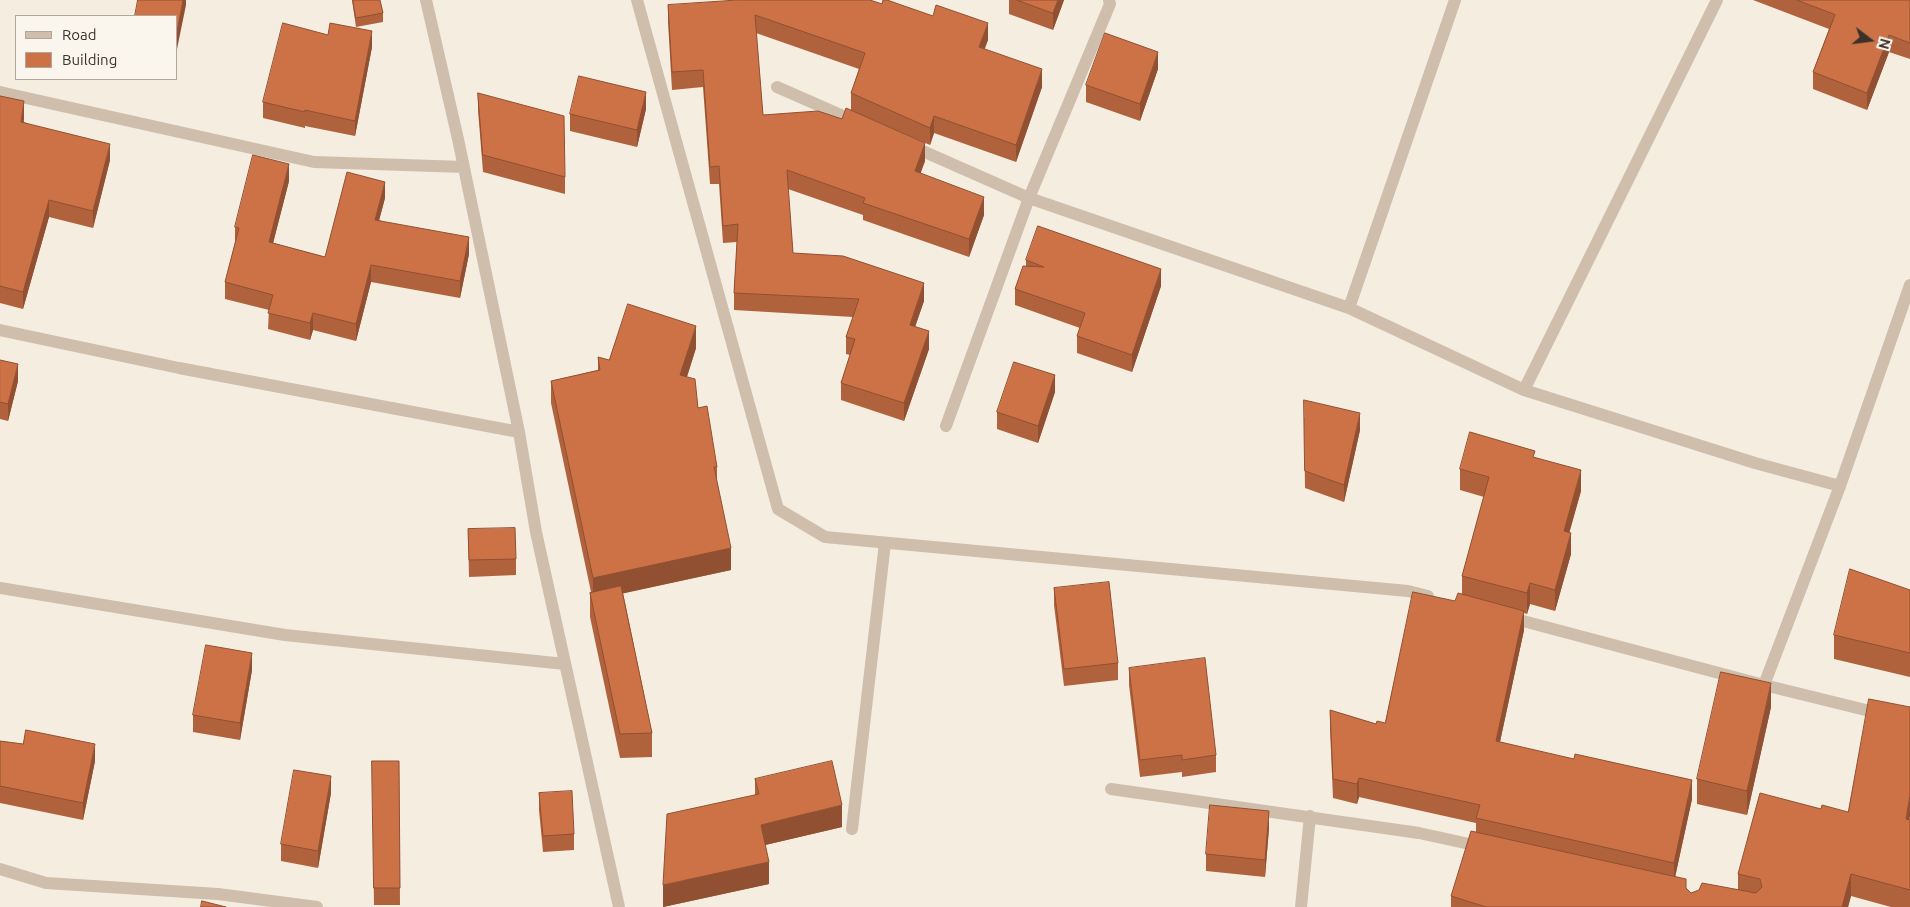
<!DOCTYPE html>
<style>
body{margin:0}
#map{position:relative;width:1910px;height:907px;overflow:hidden;background:#f5ede0;font-family:Ubuntu,sans-serif}
canvas{display:block}
.legend{position:absolute;left:15px;top:15px;width:162px;height:65px;box-sizing:border-box;background:#fbf6ed;border:1px solid #afa79f;margin:0;padding:6px 9px;list-style:none;font-size:15px;color:#3c312a}
.legend li{display:flex;align-items:center;gap:10px;height:25px}
.legend b{width:25px;border:1px solid #afa79f}
.north{position:absolute;left:1845px;top:15px;width:50px;height:50px;-webkit-text-stroke:4px #fbf6ed;paint-order:stroke;rotate:105deg;font-size:14px;font-weight:700;line-height:20px;text-align:center;color:#3c312a}
.north::after{content:'';display:block;margin:auto;width:18px;height:22px;background:#3c312a;clip-path:polygon(50% 0,100% 100%,50% 72%,0 100%)}
</style>
<div id="map">
<canvas width="1910" height="907"></canvas>
<ul class="legend">
<li><b style="height:6px;background:#cebeab"></b>Road</li>
<li><b style="height:14px;background:#cd7246"></b>Building</li>
</ul>
<div class="north">N</div>
</div>
<script>
const g = document.querySelector('canvas').getContext('2d');
g.lineJoin = 'round';
function stroke(path, color, width, dash) {
  g.strokeStyle = color;
  g.lineWidth = width;
  g.lineCap = dash ? 'butt' : 'round';
  g.setLineDash(dash || []);
  g.stroke(path);
}
function fillPath(path, color) {
  g.fillStyle = color;
  g.fill(path, 'evenodd');
}
stroke(new Path2D(`
 M 426,0 L 458,139 L 519,432 L 536,532 L 619,907
 M 637,0 L 778,509 L 825,537 L 1408,591 L 1428,596
 M 1109,0 L 1110,4 L 1029,198 L 1349,308 L 1524,390 L 1755,463 L 1840,486 L 1910,285
 M 777,87 L 859,123
 M 0,92 L 314,162 L 464,167
 M 909,145 L 1029,198 L 946,426
 M 1349,308 L 1455,0
 M 0,330 L 179,368 L 519,432
 M 1524,390 L 1717,0
 M 0,588 L 285,635 L 565,664
 M 1508,617 L 1764,685 L 1840,486
 M 1764,685 L 1910,721
 M 1111,789 L 1419,833 L 1483,847
 M 852,829 L 885,543
 M 0,869 L 46,883 L 218,894 L 317,907
 M 1301,907 L 1310,816`), '#cebeab', 12);
fillPath(new Path2D(`
 M 352,0 L 380,0 L 383,13 L 383,22 L 356,27 Z
 M 1009,0 L 1064,0 L 1053,30 L 1009,14 Z
 M 1753,0 L 1910,0 L 1910,59 L 1889,52 L 1867,110 L 1813,89 L 1813,72 L 1829,29 Z
 M 668,5 L 988,40 L 984,49 L 1042,87 L 1016,162 L 934,133 L 930,145 L 851,111 L 851,93 L 859,69 L 756,33 L 763,115 L 925,161 L 920,173 L 984,215 L 969,257 L 863,220 L 863,215 L 788,189 L 793,253 L 924,301 L 915,326 L 929,349 L 904,421 L 841,400 L 841,383 L 850,355 L 846,354 L 846,337 L 853,317 L 734,310 L 734,293 L 737,242 L 723,243 L 719,184 L 710,184 L 703,87 L 672,90 L 668,22 Z
 M 372,47 L 355,136 L 305,126 L 305,128 L 263,118 L 263,102 Z
 M 1158,69 L 1140,121 L 1086,102 L 1086,85 Z
 M 478,93 L 565,177 L 565,194 L 483,172 L 478,110 Z
 M 0,96 L 24,118 L 24,122 L 110,160 L 93,228 L 49,217 L 23,309 L 0,303 Z
 M 646,109 L 637,147 L 570,131 L 570,114 Z
 M 289,181 L 273,243 L 325,257 L 385,198 L 379,220 L 469,254 L 460,298 L 371,282 L 356,341 L 313,330 L 310,340 L 268,329 L 269,310 L 225,299 L 225,282 L 235,243 L 235,227 Z
 M 1026,260 L 1161,286 L 1132,372 L 1077,353 L 1077,336 L 1080,328 L 1015,305 L 1015,289 L 1026,266 Z
 M 696,348 L 687,377 L 698,408 L 717,467 L 717,484 L 731,570 L 623,593 L 652,733 L 652,757 L 620,758 L 590,617 L 590,593 L 591,592 L 551,403 L 551,381 L 598,370 L 598,357 L 609,360 Z
 M 0,360 L 18,381 L 8,421 L 0,419 Z
 M 1055,392 L 1038,443 L 997,429 L 997,412 Z
 M 1304,417 L 1360,430 L 1344,502 L 1305,488 Z
 M 1535,457 L 1581,491 L 1569,532 L 1571,554 L 1555,611 L 1530,604 L 1527,614 L 1524,613 L 1524,630 L 1500,742 L 1692,799 L 1675,877 L 1691,893 L 1738,889 L 1738,874 L 1821,809 L 1910,820 L 1910,907 L 1891,907 L 1851,896 L 1848,907 L 1451,907 L 1451,896 L 1476,832 L 1476,823 L 1359,797 L 1357,804 L 1333,798 L 1330,729 L 1330,710 L 1376,724 L 1385,723 L 1455,601 L 1462,594 L 1462,576 L 1484,497 L 1460,490 L 1460,469 Z
 M 468,529 L 516,559 L 516,575 L 469,577 Z
 M 1054,588 L 1118,663 L 1118,680 L 1064,686 L 1054,605 Z
 M 1910,590 L 1910,677 L 1834,659 L 1834,635 Z
 M 1129,668 L 1216,755 L 1216,772 L 1182,777 L 1182,772 L 1140,777 L 1129,685 Z
 M 252,670 L 240,740 L 193,732 L 193,715 Z
 M 1771,707 L 1747,815 L 1697,804 L 1697,779 Z
 M 0,741 L 95,761 L 83,820 L 0,803 Z
 M 372,761 L 399,761 L 400,905 L 374,905 Z
 M 755,779 L 842,827 L 765,845 L 769,884 L 663,907 L 755,795 Z
 M 331,793 L 318,868 L 281,861 L 281,844 Z
 M 539,793 L 574,834 L 574,850 L 543,852 L 539,810 Z
 M 1269,828 L 1265,877 L 1206,871 L 1206,854 Z`), '#b0623c');
fillPath(new Path2D(`
 M 183,0 L 186,0 L 186,5 L 176,54 L 176,37 Z
 M 1058,0 L 1064,0 L 1053,30 L 1053,13 Z
 M 988,23 L 988,40 L 979,65 L 979,47 Z
 M 372,31 L 372,47 L 355,136 L 355,121 Z
 M 1889,35 L 1889,52 L 1867,110 L 1867,93 Z
 M 1158,52 L 1158,69 L 1140,121 L 1140,104 Z
 M 1042,69 L 1042,87 L 1016,162 L 1016,145 Z
 M 646,92 L 646,109 L 637,147 L 637,130 Z
 M 24,101 L 24,118 L 21,139 L 21,122 Z
 M 934,116 L 934,133 L 930,145 L 930,128 Z
 M 925,143 L 925,161 L 915,189 L 915,171 Z
 M 110,144 L 110,160 L 93,228 L 93,211 Z
 M 289,164 L 289,181 L 269,259 L 269,242 Z
 M 385,182 L 385,198 L 375,236 L 375,220 Z
 M 984,197 L 984,215 L 969,257 L 969,239 Z
 M 49,200 L 49,217 L 23,309 L 23,292 Z
 M 469,237 L 469,254 L 460,298 L 460,281 Z
 M 371,265 L 371,282 L 356,341 L 356,324 Z
 M 1161,269 L 1161,286 L 1132,372 L 1132,355 Z
 M 924,283 L 924,301 L 910,342 L 910,325 Z
 M 313,313 L 313,330 L 310,340 L 310,323 Z
 M 696,326 L 696,348 L 680,398 L 680,375 Z
 M 929,331 L 929,349 L 904,421 L 904,403 Z
 M 18,364 L 18,381 L 8,421 L 8,404 Z
 M 1055,375 L 1055,392 L 1038,443 L 1038,426 Z
 M 1360,413 L 1360,430 L 1344,502 L 1344,485 Z
 M 1581,470 L 1581,491 L 1564,552 L 1564,531 Z
 M 1571,533 L 1571,554 L 1555,611 L 1555,590 Z
 M 731,548 L 731,570 L 593,600 L 593,578 Z
 M 1530,583 L 1530,604 L 1527,614 L 1527,593 Z
 M 1524,611 L 1524,630 L 1496,760 L 1496,741 Z
 M 252,653 L 252,670 L 240,740 L 240,723 Z
 M 1771,683 L 1771,707 L 1747,815 L 1747,791 Z
 M 95,744 L 95,761 L 83,820 L 83,803 Z
 M 331,776 L 331,793 L 318,868 L 318,851 Z
 M 1359,778 L 1359,797 L 1357,804 L 1357,784 Z
 M 1692,780 L 1692,799 L 1674,882 L 1674,863 Z
 M 1910,795 L 1910,817 L 1906,841 L 1906,819 Z
 M 842,805 L 842,827 L 761,846 L 761,825 Z
 M 1269,811 L 1269,828 L 1265,877 L 1265,860 Z
 M 769,862 L 769,884 L 663,907 L 663,885 Z
 M 1851,874 L 1851,896 L 1848,907 L 1842,907 Z`), '#905031');
const building = new Path2D(`
 M 138,0 L 183,0 L 176,37 L 176,16 L 135,16 Z
 M 353,0 L 380,0 L 383,13 L 356,18 Z
 M 738,0 L 870,0 L 882,4 L 883,0 L 887,0 L 933,16 L 936,5 L 988,23 L 979,47 L 1042,69 L 1016,145 L 934,116 L 930,128 L 851,93 L 865,53 L 755,15 L 763,115 L 818,111 L 842,119 L 846,108 L 925,143 L 915,171 L 984,197 L 969,239 L 863,203 L 865,198 L 787,170 L 793,253 L 843,256 L 924,283 L 910,325 L 929,331 L 904,403 L 841,383 L 855,339 L 846,337 L 859,299 L 734,293 L 738,224 L 723,226 L 719,166 L 710,167 L 703,70 L 672,72 L 668,5 Z
 M 1017,0 L 1058,0 L 1053,13 Z
 M 1797,0 L 1910,0 L 1910,43 L 1889,35 L 1867,93 L 1813,72 L 1835,15 Z
 M 283,23 L 328,35 L 330,23 L 372,31 L 355,121 L 305,110 L 305,112 L 263,102 Z
 M 1105,33 L 1158,52 L 1140,104 L 1086,85 Z
 M 579,76 L 646,92 L 637,130 L 570,114 Z
 M 478,93 L 564,116 L 565,177 L 483,155 Z
 M 0,96 L 24,101 L 21,122 L 110,144 L 93,211 L 49,200 L 23,292 L 0,286 Z
 M 253,155 L 289,164 L 269,242 L 325,257 L 347,172 L 385,182 L 375,220 L 469,237 L 460,281 L 371,265 L 356,324 L 313,313 L 310,323 L 268,313 L 273,295 L 225,282 L 239,228 L 235,227 Z
 M 1038,226 L 1161,269 L 1132,355 L 1077,336 L 1085,313 L 1015,289 L 1023,266 L 1044,267 L 1026,260 Z
 M 628,304 L 696,326 L 680,375 L 695,379 L 698,408 L 707,406 L 717,467 L 714,467 L 731,548 L 593,578 L 551,381 L 600,370 L 598,357 L 609,360 Z
 M 0,360 L 18,364 L 8,404 L 0,402 Z
 M 1014,362 L 1055,375 L 1038,426 L 997,412 Z
 M 1304,400 L 1360,413 L 1344,485 L 1305,471 Z
 M 1470,432 L 1535,451 L 1533,457 L 1581,470 L 1564,531 L 1571,533 L 1555,590 L 1530,583 L 1527,593 L 1462,576 L 1489,477 L 1460,469 Z
 M 515,528 L 516,559 L 469,560 L 468,529 Z
 M 1850,569 L 1910,590 L 1910,653 L 1834,635 Z
 M 1109,582 L 1118,663 L 1064,669 L 1054,588 Z
 M 621,586 L 652,733 L 620,734 L 590,593 Z
 M 1413,592 L 1455,601 L 1458,593 L 1524,611 L 1496,741 L 1574,759 L 1575,754 L 1692,780 L 1674,863 L 1476,818 L 1480,805 L 1359,778 L 1357,784 L 1333,779 L 1330,710 L 1376,724 L 1377,721 L 1385,723 Z
 M 206,645 L 252,653 L 240,723 L 193,715 Z
 M 1205,658 L 1216,755 L 1182,760 L 1182,755 L 1140,760 L 1129,668 Z
 M 1721,672 L 1771,683 L 1747,791 L 1697,779 Z
 M 1869,699 L 1910,707 L 1910,795 L 1906,819 L 1910,820 L 1910,890 L 1851,874 L 1842,907 L 1486,907 L 1451,896 L 1471,831 L 1686,879 L 1686,888 L 1691,893 L 1699,890 L 1702,883 L 1756,893 L 1762,887 L 1760,879 L 1738,874 L 1760,793 L 1821,809 L 1822,805 L 1848,812 Z
 M 26,730 L 95,744 L 83,803 L 0,786 L 0,741 L 23,744 Z
 M 372,761 L 399,761 L 400,888 L 374,888 Z
 M 832,761 L 842,805 L 761,825 L 769,862 L 663,885 L 667,814 L 759,794 L 755,779 Z
 M 294,770 L 331,776 L 318,851 L 281,844 Z
 M 572,791 L 574,834 L 543,836 L 539,793 Z
 M 1210,805 L 1269,811 L 1265,860 L 1206,854 Z
 M 202,901 L 226,907 L 201,907 Z`);
fillPath(building, '#cd7246');
stroke(building, '#905031', 1);
</script>
